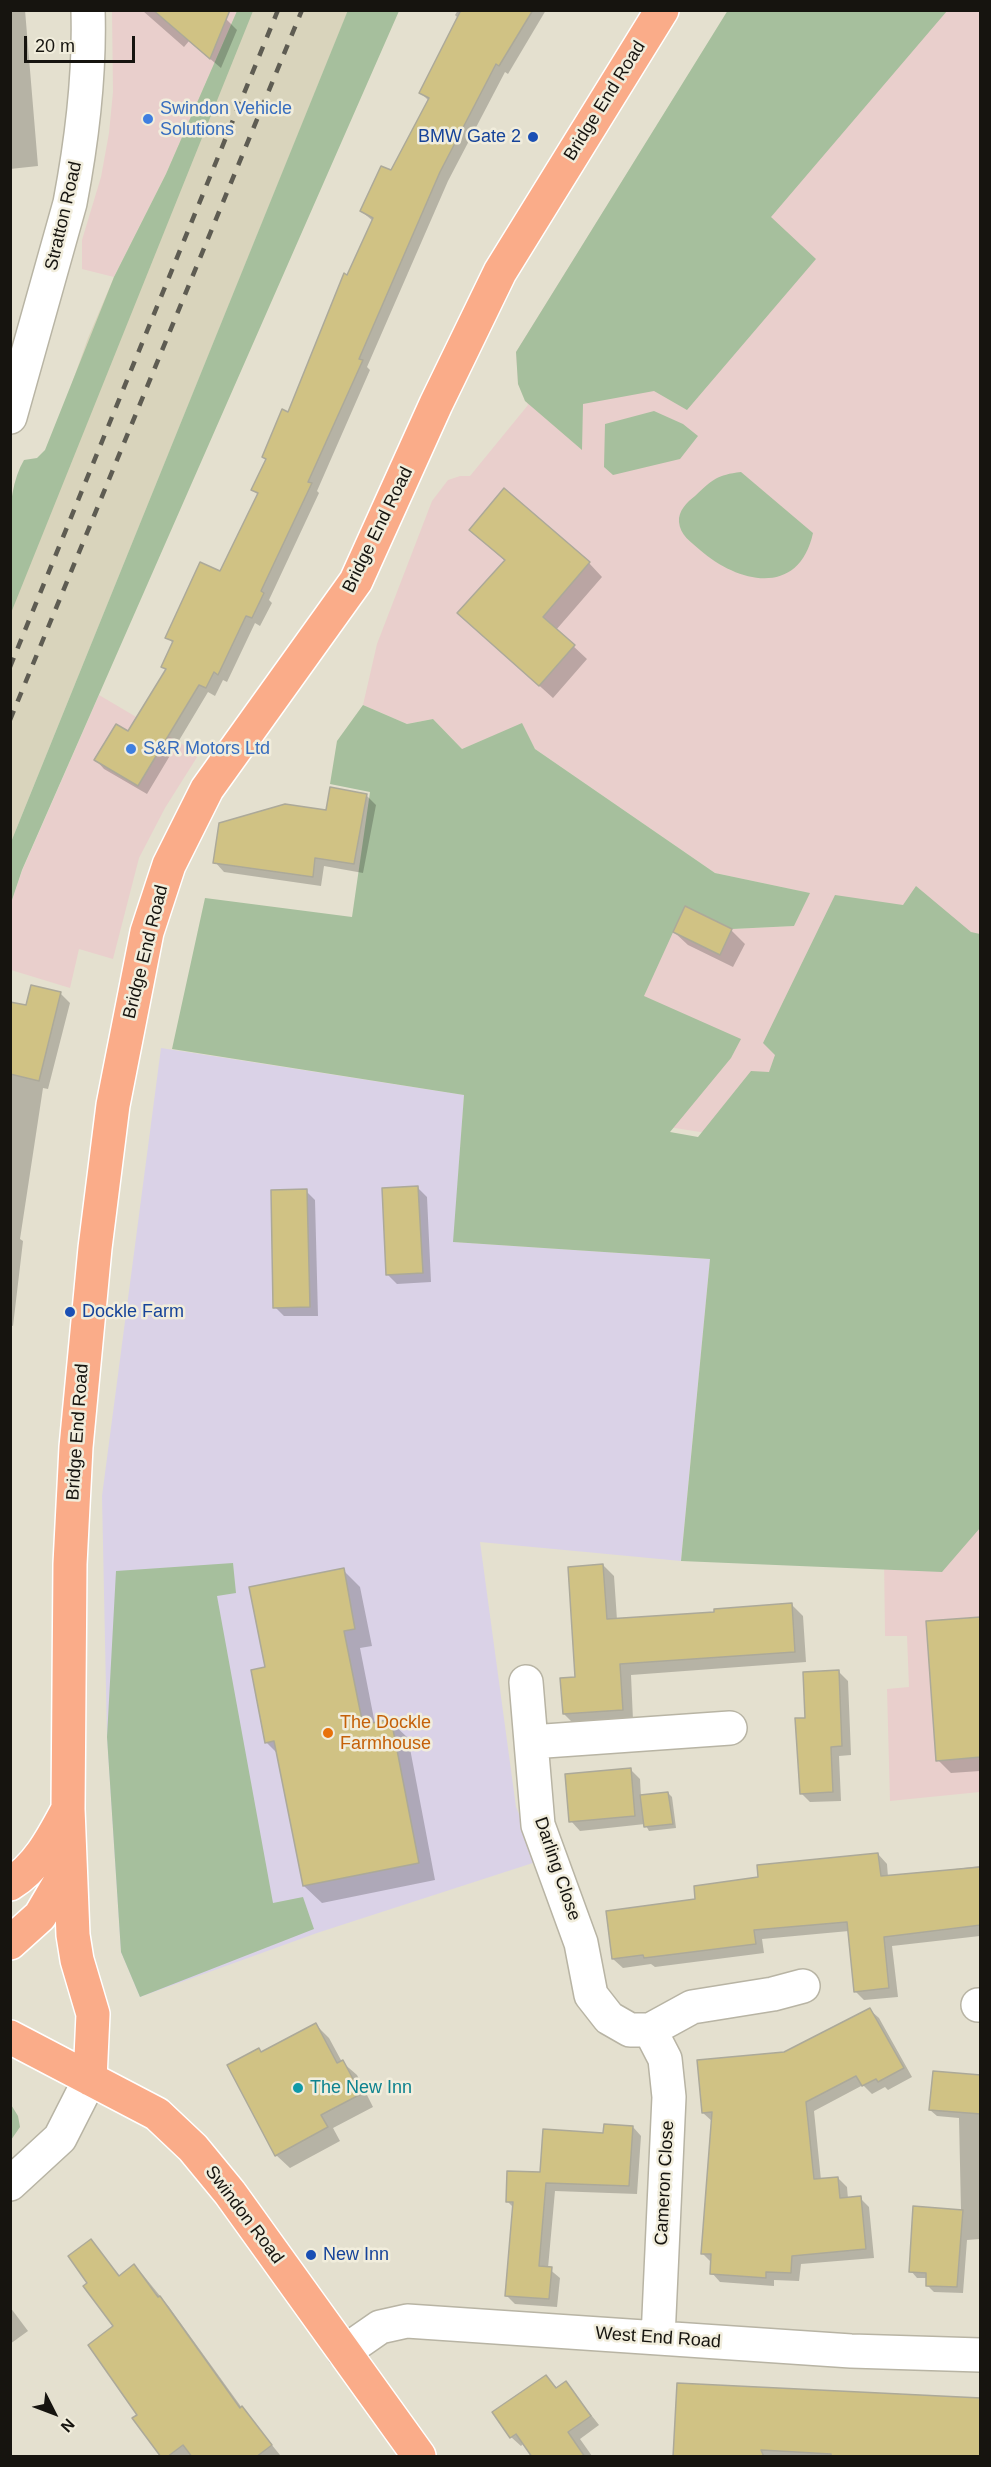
<!DOCTYPE html>
<style>
body{margin:0}
#map{position:relative;width:991px;height:2467px;overflow:hidden;background:#e4e0cf;font-family:Arial,sans-serif}
canvas{display:block}
.frame{position:absolute;inset:0;border:12px solid #16140f;pointer-events:none}
.north{position:absolute;left:24px;top:2383px;width:60px;height:60px;-webkit-text-stroke:4px #f1eddc;paint-order:stroke;rotate:132deg;font-size:16px;font-weight:700;line-height:24px;text-align:center;color:#16140f}
.north::after{content:'';display:block;margin:auto;width:21px;height:27px;background:#16140f;clip-path:polygon(50% 0,100% 100%,50% 72%,0 100%)}
.scale{position:absolute;left:24px;top:36px;width:111px;height:27px;box-sizing:border-box;border:3px solid #16140f;border-top:0;padding-left:8px;font-size:18px;line-height:21px;white-space:nowrap;color:#16140f;-webkit-text-stroke:4px #f1eddc;paint-order:stroke}
</style>
<div id="map">
<canvas width="991" height="2467"></canvas>
<div class="frame"></div>
<div class="north">N</div>
<div class="scale">20 m</div>
</div>
<script>
const g = document.querySelector('canvas').getContext('2d');
g.lineJoin = 'round';
function fillPath(path, color) {
  g.fillStyle = color;
  g.fill(path, 'evenodd');
}
function stroke(path, color, width, dash) {
  g.strokeStyle = color;
  g.lineWidth = width;
  g.lineCap = dash ? 'butt' : 'round';
  g.setLineDash(dash || []);
  g.stroke(path);
}
function write(font, color, halo, rows, align = 'center') {
  g.font = font + ' Arial,sans-serif';
  g.lineWidth = 5;
  g.setLineDash([]);
  g.textBaseline = 'middle';
  g.strokeStyle = halo;
  g.fillStyle = color;
  for (const [text, x, y, turn = 0] of rows) {
    g.save();
    g.translate(x, y);
    g.rotate((+turn || 0) * Math.PI / 180);
    g.textAlign = isNaN(turn) ? turn : align;
    if (halo) g.strokeText(text, 0, 0);
    g.fillText(text, 0, 0);
    g.restore();
  }
}
fillPath(new Path2D(`
 M 161,1048 L 464,1095 L 454,1242 L 710,1259 L 681,1561 L 480,1542 L 516,1807 L 539,1861 L 317,1933 L 140,1997 L 121,1952 L 107,1737 L 102,1496 Z`), '#dad2e7');
fillPath(new Path2D(`
 M 112,11 L 237,11 L 166,174 L 114,277 L 82,269 L 82,240 L 101,177 L 109,133 L 113,92 Z
 M 728,11 L 980,11 L 980,1792 L 890,1801 L 887,1689 L 909,1687 L 907,1636 L 885,1636 L 879,1160 L 464,1095 L 677,900 L 732,929 L 794,926 L 809,893 L 715,873 L 535,749 L 522,724 L 462,749 L 433,719 L 407,724 L 363,705 L 377,644 L 432,501 L 448,480 L 460,476 L 470,476 L 528,405 L 518,384 L 516,352 Z
 M 99,695 L 199,754 L 165,808 L 139,858 L 113,959 L 79,949 L 70,988 L 11,970 L 11,903 L 22,871 Z`), '#e9cfcc');
fillPath(new Path2D(`
 M 237,11 L 348,11 L 11,842 L 11,555 L 88,338 L 114,277 L 166,174 Z`), '#d9d4bc');
fillPath(new Path2D(`
 M 348,10 L 399,11 L 22,870 L 11,903 L 11,842 Z
 M 728,10 L 947,11 L 771,217 L 816,259 L 687,410 L 654,391 L 583,404 L 582,450 L 525,401 L 518,384 L 516,352 Z
 M 237,11 L 253,11 L 11,613 C 10,570 2,496 24,460 L 37,458 L 45,450 L 114,277 L 166,174 Z
 M 654,411 L 683,424 L 698,436 L 680,459 L 613,475 L 604,467 L 605,424 Z
 M 741,472 L 813,533 C 799,597 739,584 700,550 C 691,542 680,535 679,522 C 678,511 687,502 695,496 C 713,479 717,475 741,472 Z
 M 363,705 L 407,724 L 433,719 L 462,749 L 522,723 L 535,749 L 715,873 L 810,893 L 794,926 L 732,929 L 685,906 L 644,996 L 741,1039 L 731,1058 L 670,1132 L 698,1137 L 751,1071 L 769,1072 L 775,1055 L 763,1043 L 835,895 L 903,905 L 916,886 L 971,932 L 980,934 L 980,1528 L 942,1572 L 681,1561 L 710,1259 L 453,1242 L 464,1095 L 172,1049 L 205,898 L 352,917 L 370,792 L 330,784 L 337,741 Z
 M 233,1563 L 236,1593 L 217,1596 L 273,1903 L 303,1897 L 314,1929 L 140,1997 L 121,1952 L 107,1737 L 116,1571 Z
 M 10,2103 L 18,2116 L 20,2127 L 11,2140 Z`), '#a6bf9d');
fillPath(new Path2D(`
 M 10,10 L 25,10 L 38,166 L 10,169 Z
 M 217,10 L 237,30 L 221,68 L 189,41 L 184,47 L 143,11 Z
 M 458,10 L 546,10 L 508,74 L 505,72 L 448,181 L 367,367 L 370,370 L 317,491 L 319,493 L 269,600 L 272,603 L 260,626 L 255,623 L 227,682 L 223,680 L 215,696 L 208,692 L 147,794 L 104,769 L 96,760 L 128,733 L 167,671 L 163,666 L 174,644 L 167,637 L 221,573 L 258,495 L 253,489 L 289,414 L 373,221 L 361,211 L 391,172 L 429,101 L 421,93 L 459,19 L 455,15 Z
 M 471,530 L 589,563 L 602,577 L 556,630 L 587,659 L 553,698 L 459,613 L 506,562 Z
 M 367,796 L 376,805 L 363,873 L 324,866 L 321,886 L 224,872 L 215,862 Z
 M 731,930 L 745,944 L 733,967 L 688,945 L 674,932 Z
 M 61,994 L 70,1003 L 48,1089 L 43,1088 L 20,1239 L 23,1241 L 13,1326 L 10,1325 L 10,1022 L 27,1007 Z
 M 418,1188 L 427,1197 L 431,1282 L 397,1284 L 388,1275 Z
 M 306,1191 L 315,1200 L 318,1316 L 284,1316 L 275,1307 Z
 M 603,1565 L 614,1576 L 617,1620 L 716,1614 L 792,1605 L 803,1616 L 806,1662 L 631,1675 L 633,1720 L 575,1725 L 564,1714 L 577,1678 Z
 M 343,1570 L 360,1587 L 372,1646 L 360,1648 L 375,1724 L 390,1721 L 408,1738 L 435,1880 L 322,1903 L 304,1886 L 279,1755 L 266,1742 L 267,1668 Z
 M 980,1618 L 980,1771 L 951,1773 L 938,1760 Z
 M 839,1672 L 848,1681 L 851,1755 L 839,1756 L 841,1801 L 810,1802 L 801,1793 L 807,1719 Z
 M 631,1770 L 640,1779 L 641,1797 L 668,1793 L 672,1797 L 676,1828 L 649,1831 L 645,1824 L 580,1831 L 571,1821 Z
 M 878,1854 L 887,1864 L 888,1877 L 980,1866 L 980,1936 L 892,1946 L 898,1997 L 864,2000 L 855,1991 L 849,1931 L 762,1939 L 764,1953 L 655,1967 L 651,1964 L 623,1968 L 613,1959 L 697,1901 L 759,1879 Z
 M 870,2010 L 879,2018 L 912,2077 L 888,2090 L 885,2087 L 872,2094 L 863,2085 L 814,2111 L 821,2180 L 838,2178 L 847,2187 L 848,2199 L 860,2198 L 869,2207 L 874,2258 L 801,2264 L 799,2281 L 774,2280 L 774,2286 L 720,2282 L 712,2273 L 711,2262 L 702,2253 L 713,2122 L 703,2113 L 785,2054 Z
 M 316,2025 L 329,2038 L 342,2062 L 357,2075 L 373,2107 L 333,2128 L 340,2141 L 290,2168 L 276,2155 Z
 M 980,2077 L 980,2239 L 967,2240 L 963,2293 L 934,2292 L 927,2285 L 927,2278 L 917,2278 L 911,2271 L 961,2211 L 959,2118 L 937,2116 L 930,2110 Z
 M 633,2127 L 641,2136 L 637,2194 L 555,2191 L 548,2268 L 560,2278 L 557,2307 L 515,2304 L 506,2295 L 514,2208 L 508,2202 L 542,2173 L 605,2135 Z
 M 91,2241 L 120,2277 L 134,2266 L 143,2275 L 169,2307 L 242,2408 L 280,2455 L 163,2456 L 139,2415 L 115,2326 L 89,2283 Z
 M 10,2307 L 28,2331 L 10,2344 Z
 M 546,2377 L 558,2389 L 566,2383 L 599,2425 L 580,2439 L 592,2456 L 533,2456 L 524,2443 L 521,2446 L 511,2437 Z
 M 980,2400 L 980,2456 L 674,2456 Z`), '#0003');
const building = new Path2D(`
 M 153,10 L 230,10 L 210,59 Z
 M 461,10 L 533,10 L 499,66 L 496,64 L 440,172 L 359,359 L 363,360 L 308,482 L 312,483 L 261,591 L 264,593 L 252,618 L 246,616 L 218,675 L 214,672 L 206,688 L 199,685 L 138,786 L 94,760 L 116,724 L 128,731 L 166,669 L 161,667 L 173,641 L 165,638 L 200,562 L 220,571 L 258,493 L 251,490 L 266,459 L 262,457 L 282,409 L 288,412 L 344,273 L 347,275 L 373,218 L 360,211 L 381,166 L 391,170 L 429,98 L 419,93 Z
 M 504,488 L 590,562 L 543,617 L 575,645 L 539,686 L 457,613 L 505,560 L 469,530 Z
 M 330,787 L 367,794 L 354,864 L 315,858 L 313,877 L 213,863 L 219,823 L 285,804 L 326,810 Z
 M 685,906 L 732,929 L 720,955 L 673,932 Z
 M 31,985 L 61,992 L 39,1081 L 10,1074 L 10,1002 L 26,1005 Z
 M 418,1186 L 423,1273 L 386,1275 L 382,1188 Z
 M 307,1189 L 310,1307 L 273,1308 L 271,1190 Z
 M 603,1564 L 607,1619 L 714,1612 L 714,1609 L 792,1603 L 795,1652 L 620,1664 L 623,1710 L 563,1714 L 560,1678 L 575,1677 L 568,1567 Z
 M 344,1568 L 355,1629 L 344,1631 L 363,1725 L 391,1719 L 419,1863 L 303,1886 L 274,1741 L 265,1743 L 251,1670 L 265,1667 L 249,1587 Z
 M 981,1617 L 981,1757 L 936,1761 L 926,1621 Z
 M 839,1670 L 842,1746 L 831,1747 L 833,1792 L 800,1794 L 795,1718 L 805,1718 L 803,1672 Z
 M 631,1768 L 635,1816 L 569,1822 L 565,1774 Z
 M 668,1792 L 673,1824 L 644,1827 L 640,1795 Z
 M 878,1853 L 881,1876 L 981,1867 L 981,1925 L 884,1937 L 889,1988 L 854,1992 L 847,1922 L 754,1930 L 756,1944 L 644,1958 L 643,1955 L 612,1959 L 606,1911 L 695,1899 L 694,1886 L 758,1877 L 757,1865 Z
 M 870,2008 L 904,2068 L 878,2082 L 876,2079 L 862,2086 L 856,2076 L 806,2102 L 814,2179 L 838,2177 L 840,2198 L 861,2196 L 866,2249 L 792,2256 L 791,2273 L 766,2272 L 766,2278 L 710,2274 L 711,2254 L 701,2254 L 712,2112 L 702,2113 L 697,2060 L 784,2052 Z
 M 316,2023 L 337,2063 L 343,2060 L 361,2094 L 321,2115 L 328,2127 L 275,2156 L 227,2065 L 259,2048 L 261,2052 Z
 M 933,2071 L 981,2075 L 981,2114 L 929,2110 Z
 M 604,2124 L 633,2126 L 629,2186 L 546,2183 L 539,2266 L 552,2267 L 549,2299 L 505,2296 L 513,2202 L 506,2202 L 507,2171 L 540,2172 L 543,2129 L 603,2133 Z
 M 913,2206 L 963,2210 L 957,2287 L 926,2286 L 926,2273 L 909,2272 Z
 M 91,2239 L 119,2276 L 134,2264 L 158,2297 L 160,2296 L 240,2408 L 242,2406 L 272,2445 L 256,2457 L 192,2457 L 183,2445 L 167,2457 L 161,2457 L 132,2418 L 137,2415 L 88,2345 L 113,2326 L 83,2286 L 87,2283 L 68,2256 Z
 M 546,2375 L 556,2388 L 566,2381 L 591,2416 L 568,2432 L 585,2457 L 532,2457 L 516,2434 L 510,2438 L 492,2412 Z
 M 677,2383 L 981,2398 L 981,2457 L 831,2457 L 831,2454 L 761,2450 L 764,2457 L 673,2457 Z`);
fillPath(building, '#d0c284');
stroke(building, '#aca999', 1.5);
const minor = new Path2D(`
 M 10,417 L 70,203 C 82,140 90,75 88,10
 M 526,1682 L 531,1742
 M 730,1728 L 531,1742 L 538,1825 L 581,1943 L 591,1995 L 609,2018 L 630,2030 L 650,2030 L 692,2007 L 773,1994 L 803,1986
 M 978,2005 L 980,2005
 M 650,2030 L 665,2059 L 669,2097 L 658,2338
 M 10,2184 L 60,2138 L 90,2079
 M 344,2352 L 380,2327 L 407,2321 L 851,2351 L 980,2355`);
const major = new Path2D(`
 M 10,1884 C 38,1867 53,1837 68,1809
 M 10,1943 L 40,1916 L 70,1865
 M 10,2037 L 157,2114 L 193,2148 L 230,2193 L 419,2456
 M 90,2079 L 93,2014 L 77,1960 L 73,1935 L 68,1809 L 70,1564 L 76,1447 L 95,1248 L 113,1105 L 147,932 L 169,865 L 207,789 L 356,581 L 436,404 L 500,272 L 662,10`);
stroke(minor, '#b8b4a4', 36);
stroke(major, '#fff', 36);
stroke(minor, '#fff', 33);
stroke(major, '#faac89', 33);
stroke(new Path2D(`
 M 10,667 L 278,10
 M 10,720 L 302,10`), '#5e5c52', 4.5, [10, 10]);
for (const [x, y, r, color] of [
 [148,119,6,"#3f7fe0"],
 [533,137,6,"#1a4fb4"],
 [131,749,6,"#3f7fe0"],
 [70,1312,6,"#1a4fb4"],
 [328,1733,6,"#e8710a"],
 [298,2088,6,"#0f9aa8"],
 [311,2255,6,"#1a4fb4"]
]) {
  const dot = new Path2D();
  dot.arc(x, y, r, 0, 2 * Math.PI);
  g.fillStyle = color;
  g.fill(dot);
  stroke(dot, '#f1eddc', 2);
}
write('18px', '#16140f', '#f1eddc', [
 ["Bridge End Road",605,101,-58],
 ["Stratton Road",64,216,-77],
 ["Bridge End Road",378,530,-64],
 ["Bridge End Road",146,952,-76],
 ["Bridge End Road",78,1432,-86],
 ["Darling Close",557,1869,71],
 ["Cameron Close",665,2183,-87],
 ["Swindon Road",244,2215,53],
 ["West End Road",658,2338,4]
]);
write('18px', '#366cbe', '#f1eddc', [
 ["Swindon Vehicle",160,109],
 ["Solutions",160,130],
 ["S&R Motors Ltd",143,749]
], 'left');
write('18px', '#164399', '#f1eddc', [
 ["BMW Gate 2",521,137,"right"],
 ["Dockle Farm",82,1312],
 ["New Inn",323,2255]
], 'left');
write('18px', '#c56008', '#f1eddc', [
 ["The Dockle",340,1723],
 ["Farmhouse",340,1744]
], 'left');
write('18px', '#0d838f', '#f1eddc', [
 ["The New Inn",310,2088]
], 'left');
</script>
